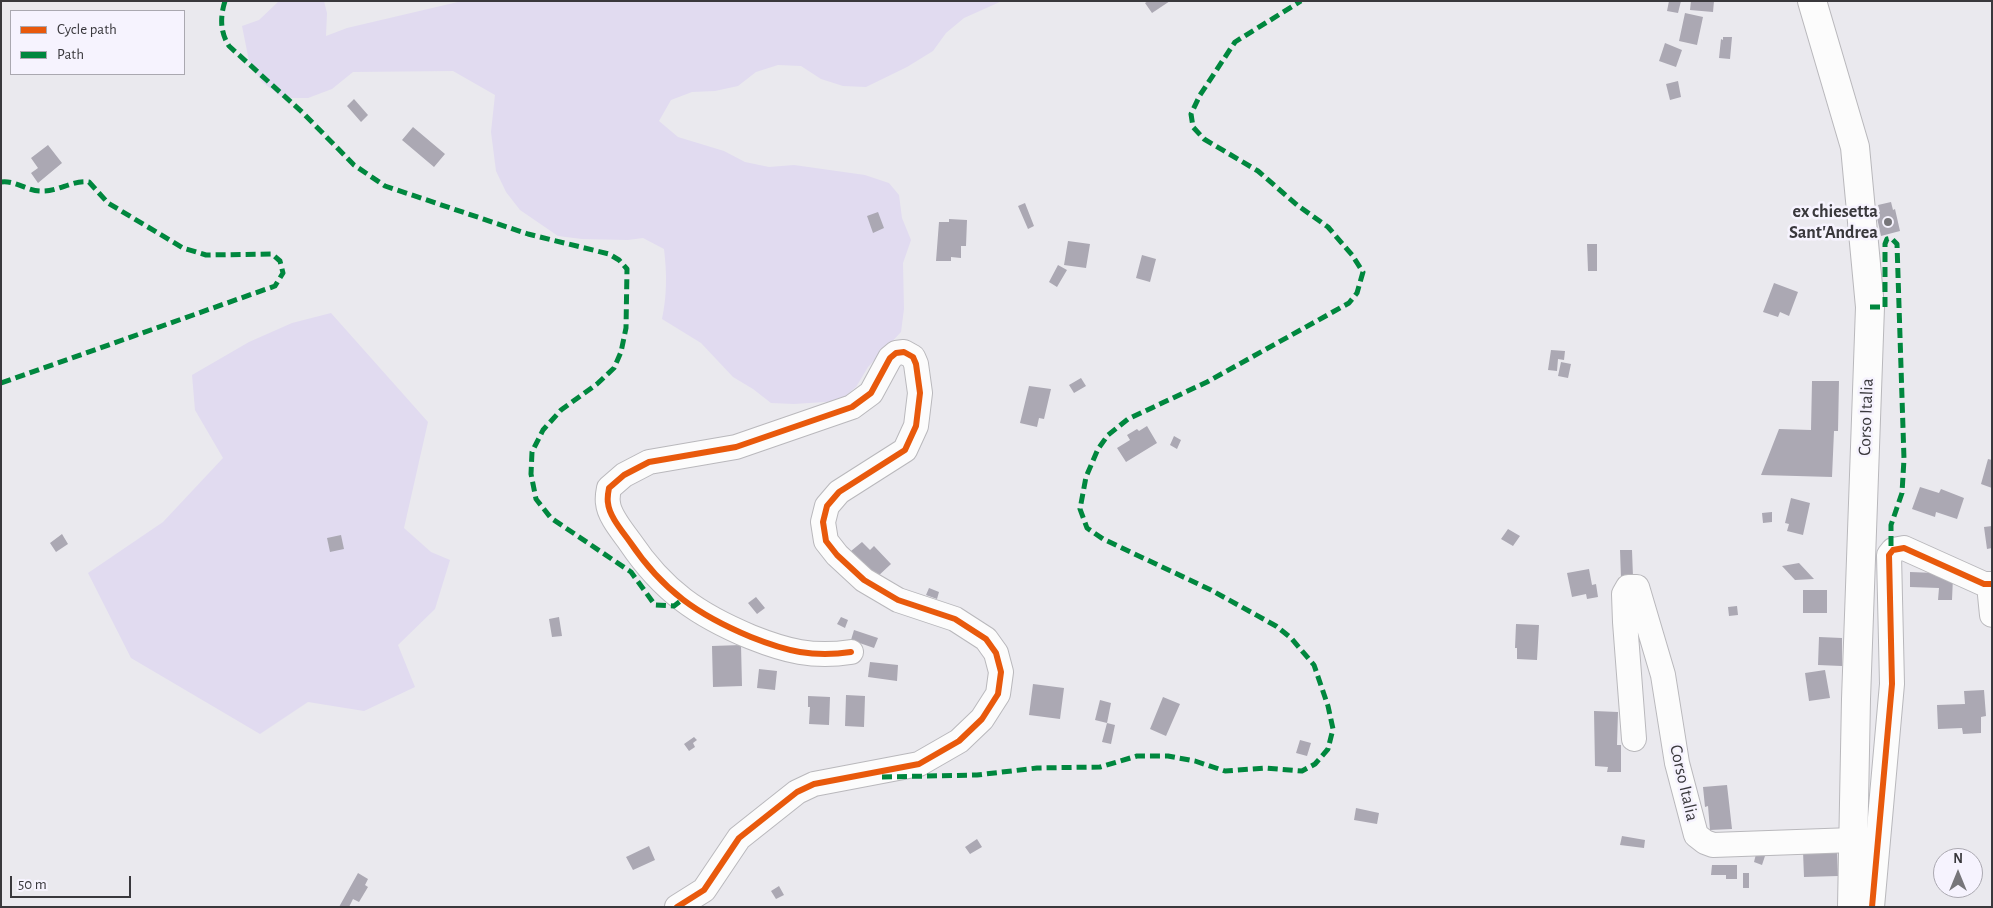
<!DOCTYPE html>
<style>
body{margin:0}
#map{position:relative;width:1993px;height:908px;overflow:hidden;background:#eae9ee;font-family:"Alegreya Sans",sans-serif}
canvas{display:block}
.frame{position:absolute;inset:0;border:2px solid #39383c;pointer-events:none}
.legend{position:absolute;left:10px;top:10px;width:175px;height:65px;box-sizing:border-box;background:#f6f3fe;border:1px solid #aaa8b0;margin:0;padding:6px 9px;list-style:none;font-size:15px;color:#39383c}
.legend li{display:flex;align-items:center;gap:10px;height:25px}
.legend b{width:25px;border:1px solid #aaa8b0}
.north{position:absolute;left:1933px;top:848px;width:50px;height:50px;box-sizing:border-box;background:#f6f3fe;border:1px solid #aaa8b0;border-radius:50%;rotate:0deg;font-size:14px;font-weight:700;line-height:20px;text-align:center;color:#39383c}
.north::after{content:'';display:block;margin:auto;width:18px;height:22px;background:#77767a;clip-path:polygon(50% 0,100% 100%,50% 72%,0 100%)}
.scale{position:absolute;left:10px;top:876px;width:121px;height:22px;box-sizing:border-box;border:2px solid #39383c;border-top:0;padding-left:6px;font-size:15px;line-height:18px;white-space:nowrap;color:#39383c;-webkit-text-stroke:4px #f6f3fe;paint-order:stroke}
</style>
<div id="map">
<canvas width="1993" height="908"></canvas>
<div class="frame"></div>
<ul class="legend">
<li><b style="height:6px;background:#e8590c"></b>Cycle path</li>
<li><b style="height:6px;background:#00873e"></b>Path</li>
</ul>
<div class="north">N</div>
<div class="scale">50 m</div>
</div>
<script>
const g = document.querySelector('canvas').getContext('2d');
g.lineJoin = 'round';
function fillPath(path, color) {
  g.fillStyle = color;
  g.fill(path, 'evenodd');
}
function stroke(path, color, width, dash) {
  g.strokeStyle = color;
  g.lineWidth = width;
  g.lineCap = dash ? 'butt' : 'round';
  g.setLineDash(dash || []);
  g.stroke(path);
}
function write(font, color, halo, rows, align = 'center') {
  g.font = font + ' "Alegreya Sans",sans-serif';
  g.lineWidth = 5;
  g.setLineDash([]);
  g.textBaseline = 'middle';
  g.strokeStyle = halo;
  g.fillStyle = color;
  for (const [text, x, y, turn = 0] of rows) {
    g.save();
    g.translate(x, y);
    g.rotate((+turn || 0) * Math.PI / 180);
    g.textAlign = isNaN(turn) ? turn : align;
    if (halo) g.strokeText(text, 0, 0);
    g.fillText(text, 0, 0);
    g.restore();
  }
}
fillPath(new Path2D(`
 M 279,1 L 324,1 L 327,13 L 326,36 L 347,28 L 462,1 L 1002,1 L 964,18 L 946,33 L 933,51 L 907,67 L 866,87 L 843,86 L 821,79 L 801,66 L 778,65 L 756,72 L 738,86 L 715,91 L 692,92 L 671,100 L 659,121 L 678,137 L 724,151 L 745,162 L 769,167 L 794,165 L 865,175 L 889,183 L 899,195 L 902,218 L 911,240 L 903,263 L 904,309 L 901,332 L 868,367 L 856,387 L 840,401 L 794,404 L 771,403 L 753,389 L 733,377 L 701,343 L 662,319 C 667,295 667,274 664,249 L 643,238 L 628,240 L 582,239 L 558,236 L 520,210 L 506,192 L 496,171 L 491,132 L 495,95 L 453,71 L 353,72 L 332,89 L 308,98 L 283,98 L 262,82 L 249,61 L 242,26 L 259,20 Z
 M 331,313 L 428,422 L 404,528 L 431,552 L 450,560 L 435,609 L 398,645 L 415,687 L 364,711 L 308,702 L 260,734 L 131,658 L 88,573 L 163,522 L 223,458 L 195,410 L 192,375 L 249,342 L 292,323 Z`), '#e1dbf0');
fillPath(new Path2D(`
 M 1148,1 L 1170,1 L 1152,13 L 1145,3 Z
 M 1669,1 L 1681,1 L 1678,13 L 1667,11 Z
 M 1691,1 L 1714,1 L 1713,12 L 1690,10 Z
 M 1685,13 L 1703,17 L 1697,45 L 1679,41 Z
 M 1723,37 L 1732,37 L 1730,59 L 1719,58 L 1721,39 L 1723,40 Z
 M 1665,43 L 1682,50 L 1676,67 L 1659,61 Z
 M 1678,81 L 1681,97 L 1670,100 L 1666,84 Z
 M 354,99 L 368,115 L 361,122 L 347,106 Z
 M 413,127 L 445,154 L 434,167 L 402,140 Z
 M 48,145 L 62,163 L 38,183 L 31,173 L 38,168 L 31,158 Z
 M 1891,202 L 1893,210 L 1895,209 L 1900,231 L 1881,236 L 1876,213 L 1880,212 L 1878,205 Z
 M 1025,203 L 1034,226 L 1028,229 L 1018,206 Z
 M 878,212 L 884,228 L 873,233 L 867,216 Z
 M 949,219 L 967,220 L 966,246 L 961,246 L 961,258 L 951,257 L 951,261 L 936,261 L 939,222 L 949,222 Z
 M 1068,241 L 1090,244 L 1086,268 L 1064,265 Z
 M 1587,244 L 1597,244 L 1597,271 L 1588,271 Z
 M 1142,255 L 1156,259 L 1150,282 L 1136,278 Z
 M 1058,265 L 1067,270 L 1057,287 L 1049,282 Z
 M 1774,283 L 1798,292 L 1789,316 L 1780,312 L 1778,317 L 1763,312 Z
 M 1551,350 L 1565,351 L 1564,360 L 1558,359 L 1557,371 L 1548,370 Z
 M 1561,362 L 1571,364 L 1568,378 L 1558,376 Z
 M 1081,378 L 1086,386 L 1074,393 L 1069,385 Z
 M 1812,381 L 1839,381 L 1838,431 L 1834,431 L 1832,477 L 1761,475 L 1779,429 L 1811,430 Z
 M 1029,386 L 1051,389 L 1044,419 L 1039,418 L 1037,427 L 1020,423 Z
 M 1147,426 L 1157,443 L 1126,462 L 1117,448 L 1130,440 L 1127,435 L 1137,429 L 1139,431 Z
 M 1174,436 L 1181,440 L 1177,449 L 1170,445 Z
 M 1988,459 L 1992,460 L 1992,488 L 1981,484 Z
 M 1920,487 L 1939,493 L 1941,489 L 1964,498 L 1957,519 L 1936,512 L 1935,517 L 1912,509 Z
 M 1791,498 L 1810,503 L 1803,535 L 1787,531 L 1789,524 L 1785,523 Z
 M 1772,512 L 1772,522 L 1763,523 L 1762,513 Z
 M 1992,526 L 1992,548 L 1987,549 L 1984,527 Z
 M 1508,529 L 1520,536 L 1513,546 L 1501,539 Z
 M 62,534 L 68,544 L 56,552 L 50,543 Z
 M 341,535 L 344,549 L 330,552 L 327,538 Z
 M 862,542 L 870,550 L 874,546 L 891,564 L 876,578 L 851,551 Z
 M 1620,550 L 1632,550 L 1633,577 L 1621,578 Z
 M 1799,563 L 1814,579 L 1795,580 L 1782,566 Z
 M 1589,569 L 1592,585 L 1596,584 L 1598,597 L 1587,599 L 1586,594 L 1572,597 L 1567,573 Z
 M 1910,572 L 1935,573 L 1935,576 L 1953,577 L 1952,600 L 1938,600 L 1939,588 L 1910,587 Z
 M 929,588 L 939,592 L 937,599 L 926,595 Z
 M 1803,590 L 1827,590 L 1827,613 L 1803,613 Z
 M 756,597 L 765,608 L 757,614 L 748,603 Z
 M 1737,606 L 1738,615 L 1729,616 L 1728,607 Z
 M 559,617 L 562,636 L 552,637 L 549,619 Z
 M 841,617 L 848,620 L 845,628 L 837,624 Z
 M 1516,624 L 1539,625 L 1537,660 L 1517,659 L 1517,648 L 1515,648 Z
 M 854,630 L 878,638 L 874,648 L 851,640 Z
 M 1819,637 L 1842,638 L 1842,666 L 1818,665 Z
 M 741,645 L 742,686 L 713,687 L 712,646 Z
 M 870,662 L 898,665 L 897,681 L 868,677 Z
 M 759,669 L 777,671 L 775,690 L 757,688 Z
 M 1825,670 L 1830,698 L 1809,701 L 1805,673 Z
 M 1033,684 L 1064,688 L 1060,719 L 1029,715 Z
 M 1984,690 L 1986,716 L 1981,717 L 1981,733 L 1963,734 L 1962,728 L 1938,729 L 1937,705 L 1965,704 L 1964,691 Z
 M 846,695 L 865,696 L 864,727 L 845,726 Z
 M 808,696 L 830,697 L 829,725 L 809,724 L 810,707 L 808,707 Z
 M 1163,697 L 1180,704 L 1166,736 L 1150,729 Z
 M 1100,700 L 1111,703 L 1107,723 L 1095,720 Z
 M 1594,711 L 1618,712 L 1617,745 L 1621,745 L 1621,772 L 1607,772 L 1608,767 L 1595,766 Z
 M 1107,723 L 1115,725 L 1111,744 L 1102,742 Z
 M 694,737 L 697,740 L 693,743 L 695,747 L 689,751 L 684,744 Z
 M 1300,740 L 1311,743 L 1307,756 L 1296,753 Z
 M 1727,785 L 1732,829 L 1710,830 L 1708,806 L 1705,807 L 1703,787 Z
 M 1356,808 L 1379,813 L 1377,824 L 1354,820 Z
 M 1622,836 L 1645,840 L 1644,848 L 1620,845 Z
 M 977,839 L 982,847 L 970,854 L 965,847 Z
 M 649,846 L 655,860 L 633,870 L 626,857 Z
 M 1837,849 L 1838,876 L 1804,877 L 1803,851 Z
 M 1756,854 L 1765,856 L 1762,865 L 1754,862 Z
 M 1712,865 L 1737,865 L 1737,879 L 1726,879 L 1726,875 L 1711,875 Z
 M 1935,870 L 1943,870 L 1943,879 L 1935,879 Z
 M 358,873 L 368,879 L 365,885 L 368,887 L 359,902 L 353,899 L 349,907 L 339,907 Z
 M 1743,873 L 1749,873 L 1749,888 L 1743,888 Z
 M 779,886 L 784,895 L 776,899 L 771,891 Z`), '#aba8b3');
const minor = new Path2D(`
 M 1992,593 L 1990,595 L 1992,615
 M 1634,739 L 1625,622 L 1624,594 L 1628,587 L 1637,587 L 1663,675 L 1677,763 L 1696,835 L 1705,842 L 1713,845 L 1853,840
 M 677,907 L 704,890 L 739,838 L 797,792 L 814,784 L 919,764 L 959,741 L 982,719 L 998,694 L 1001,672 L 996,653 L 986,639 L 955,619 L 898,600 L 864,580 L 837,555 L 826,541 L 823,522 L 827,506 L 839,492 L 905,450 L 916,426 L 920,393 L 916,364 L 913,357 L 904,352 L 896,353 L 890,358 L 871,393 L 852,407 L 736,447 L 649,462 L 624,475 L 609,488 C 608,493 607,498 608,503 C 609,516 623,532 630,542 C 663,591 698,615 751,637 C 786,651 813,658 851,652
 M 1872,907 L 1892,684 L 1889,555 L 1893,550 L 1904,548 L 1984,584 L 1992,584`);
const major = new Path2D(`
 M 1812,1 L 1855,147 L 1870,307 L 1856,699 L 1852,907`);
stroke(minor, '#b9b8bc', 26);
stroke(major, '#b9b8bc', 30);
stroke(minor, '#fcfcfc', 24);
stroke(major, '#fcfcfc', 28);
stroke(new Path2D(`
 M 225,1 C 220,17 220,32 229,46 L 302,112 L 354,165 L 385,186 L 528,234 L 609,254 L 619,260 L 627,269 L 626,328 L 621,352 L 614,368 L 597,384 L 561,410 L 543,430 L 532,452 L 531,474 L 536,499 L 551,518 L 631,572 L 655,605 L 674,606 L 682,600
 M 1,182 C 16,180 28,192 43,191 C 59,191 73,180 89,182 L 108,203 L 183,248 L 206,255 L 272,254 L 280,261 L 283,273 L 275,286 L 1,383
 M 1870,307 L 1885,307 L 1885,244 L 1887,239 L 1891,238 L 1897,244 L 1904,459 L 1902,493 L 1891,525 L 1891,552
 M 882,777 L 977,775 L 1037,768 L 1100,767 L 1137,756 L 1168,756 L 1195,761 L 1225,771 L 1266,768 L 1302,771 L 1315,764 L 1328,749 L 1333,729 L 1328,706 L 1314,665 L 1291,638 L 1276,626 L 1211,590 L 1103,539 L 1087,528 L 1080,509 L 1086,477 L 1098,449 L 1108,435 L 1128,419 L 1207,382 L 1349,303 L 1357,293 L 1363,272 L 1352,255 L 1328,227 L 1297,205 L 1258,171 L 1204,139 L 1193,127 L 1191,114 L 1200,95 L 1235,42 L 1301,1`), '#00873e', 5, [10, 5]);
stroke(new Path2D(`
 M 677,907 L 704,890 L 739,838 L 797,792 L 814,784 L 919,764 L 959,741 L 982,719 L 998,694 L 1001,672 L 996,653 L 986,639 L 955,619 L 898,600 L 864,580 L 837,555 L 826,541 L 823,522 L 827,506 L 839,492 L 905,450 L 916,426 L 920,393 L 916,364 L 913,357 L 904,352 L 896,353 L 890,358 L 871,393 L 852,407 L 736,447 L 649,462 L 624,475 L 609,488 C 608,493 607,498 608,503 C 609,516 623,532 630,542 C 663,591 698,615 751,637 C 786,651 813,658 851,652
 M 1872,907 L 1892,684 L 1889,555 L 1893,550 L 1904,548 L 1984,584 L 1992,584`), '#e8590c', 6);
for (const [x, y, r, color] of [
 [1888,222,5,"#77767a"]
]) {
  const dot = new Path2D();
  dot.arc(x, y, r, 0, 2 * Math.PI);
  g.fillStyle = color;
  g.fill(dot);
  stroke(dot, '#f6f3fe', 2);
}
write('bold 18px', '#39383c', '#f6f3fe', [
 ["ex chiesetta",1878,212],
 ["Sant'Andrea",1878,233]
], 'right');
write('18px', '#39383c', '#f6f3fe', [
 ["Corso Italia",1866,417,-88],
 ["Corso Italia",1684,783,77]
]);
</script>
